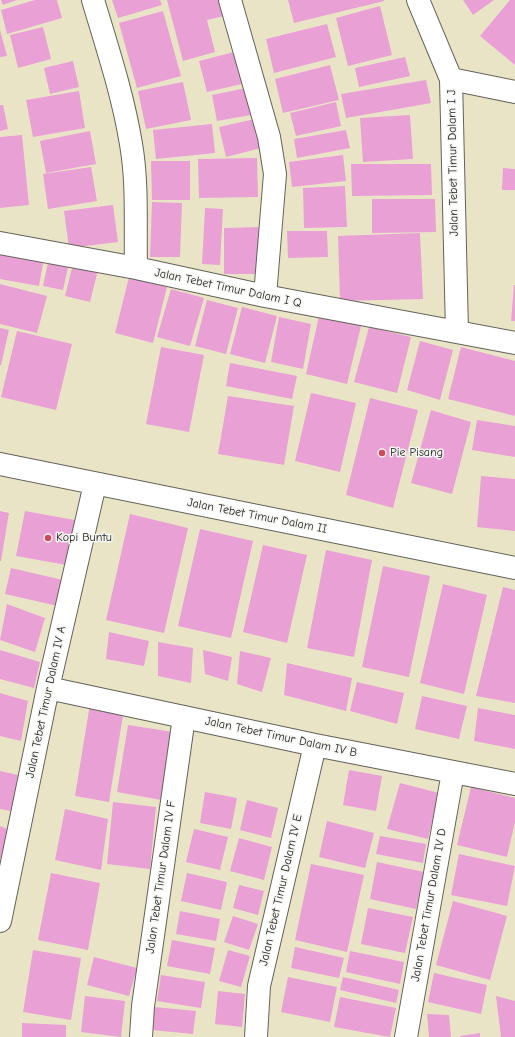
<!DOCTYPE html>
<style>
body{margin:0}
canvas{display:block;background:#eae4c7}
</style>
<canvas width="515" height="1037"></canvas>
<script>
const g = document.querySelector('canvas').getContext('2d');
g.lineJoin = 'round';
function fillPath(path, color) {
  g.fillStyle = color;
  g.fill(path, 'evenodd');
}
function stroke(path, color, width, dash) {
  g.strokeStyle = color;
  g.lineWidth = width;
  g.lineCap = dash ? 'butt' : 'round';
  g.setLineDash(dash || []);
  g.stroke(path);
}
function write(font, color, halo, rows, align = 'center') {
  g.font = font + ' "Comic Neue",sans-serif';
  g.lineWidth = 3;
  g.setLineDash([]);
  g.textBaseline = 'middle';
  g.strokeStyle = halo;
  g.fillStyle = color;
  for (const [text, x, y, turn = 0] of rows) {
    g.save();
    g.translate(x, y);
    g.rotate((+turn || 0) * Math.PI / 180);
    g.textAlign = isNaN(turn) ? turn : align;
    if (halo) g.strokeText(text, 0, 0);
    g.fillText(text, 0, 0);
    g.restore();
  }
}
fillPath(new Path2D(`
 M 1,0 L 17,0 L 3,5 Z
 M 35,0 L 57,0 L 62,18 L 7,34 L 1,10 Z
 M 112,0 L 160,0 L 162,5 L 118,18 Z
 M 167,0 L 224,0 L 228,15 L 207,20 L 215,52 L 183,61 Z
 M 288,0 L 384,0 L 384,1 L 294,23 Z
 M 463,0 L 494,0 L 473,15 Z
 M 510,0 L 515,0 L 515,65 L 480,36 Z
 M 380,6 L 392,55 L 348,66 L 336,18 Z
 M 163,11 L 181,76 L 137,88 L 119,23 Z
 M 327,24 L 336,57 L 274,73 L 266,39 Z
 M 43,27 L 51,59 L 18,68 L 10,35 Z
 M 0,30 L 7,56 L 0,57 Z
 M 238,51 L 246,83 L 207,92 L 199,61 Z
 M 405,57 L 410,76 L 359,87 L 355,68 Z
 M 73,61 L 79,87 L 50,94 L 44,68 Z
 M 330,65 L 339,100 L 283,113 L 275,79 Z
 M 426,80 L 431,103 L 346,118 L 341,94 Z
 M 183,82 L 191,120 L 146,129 L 138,91 Z
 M 246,88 L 251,115 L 217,121 L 212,95 Z
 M 79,91 L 85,128 L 33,137 L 26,100 Z
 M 336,102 L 341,126 L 296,136 L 290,113 Z
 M 0,105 L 3,105 L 8,129 L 0,131 Z
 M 410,115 L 413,159 L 363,162 L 360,118 Z
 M 255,119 L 261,148 L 226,157 L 219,127 Z
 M 212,124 L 215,153 L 156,159 L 153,130 Z
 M 346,130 L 350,148 L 297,158 L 294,139 Z
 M 90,131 L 96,164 L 46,173 L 40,141 Z
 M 22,135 L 29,205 L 0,208 L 0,137 Z
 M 343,155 L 346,181 L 292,187 L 289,162 Z
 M 257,158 L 258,197 L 199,198 L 198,159 Z
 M 151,161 L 190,161 L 190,200 L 152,200 Z
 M 351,164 L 431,164 L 432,195 L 352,196 Z
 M 91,167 L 97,201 L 48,209 L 43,174 Z
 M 503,168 L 515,169 L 515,190 L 502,190 Z
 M 345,186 L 347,227 L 304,228 L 303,188 Z
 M 372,199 L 435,199 L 436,232 L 372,233 Z
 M 152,202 L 182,203 L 180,257 L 150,257 Z
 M 113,205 L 118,242 L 69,248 L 64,211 Z
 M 205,208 L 223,209 L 220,265 L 202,264 Z
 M 260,227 L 260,274 L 224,274 L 224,228 Z
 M 287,231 L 327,231 L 328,257 L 288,258 Z
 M 420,233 L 423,299 L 340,301 L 338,236 Z
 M 0,250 L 44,258 L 39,286 L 0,279 Z
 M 49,258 L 69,263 L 63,290 L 43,286 Z
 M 73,264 L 98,270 L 90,302 L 65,296 Z
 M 129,277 L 167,287 L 153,343 L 115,333 Z
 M 0,284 L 47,296 L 37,333 L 0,324 Z
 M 514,285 L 515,285 L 515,321 L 511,321 Z
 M 171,289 L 204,298 L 190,346 L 157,337 Z
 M 207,300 L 238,308 L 226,354 L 195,346 Z
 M 242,307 L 277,316 L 265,363 L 230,354 Z
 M 319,316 L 361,326 L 347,384 L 306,374 Z
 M 279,317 L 311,324 L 303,369 L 271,362 Z
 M 369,327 L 411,337 L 397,393 L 354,382 Z
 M 0,328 L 9,330 L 1,365 L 0,365 Z
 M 17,331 L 72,344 L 56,410 L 1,397 Z
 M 420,341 L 453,350 L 440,400 L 407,390 Z
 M 161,347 L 204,355 L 189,432 L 146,424 Z
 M 461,347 L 515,361 L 515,416 L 448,399 Z
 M 230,363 L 297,376 L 292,399 L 226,386 Z
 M 311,393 L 356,403 L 340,472 L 295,461 Z
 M 228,396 L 294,406 L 284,465 L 218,454 Z
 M 370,398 L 418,410 L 393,508 L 346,495 Z
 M 431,410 L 471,422 L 452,494 L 411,483 Z
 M 477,420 L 515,426 L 515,457 L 472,450 Z
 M 481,476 L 515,479 L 515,531 L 477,527 Z
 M 0,511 L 9,513 L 1,561 L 0,561 Z
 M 25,511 L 80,521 L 72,566 L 16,556 Z
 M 130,514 L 188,528 L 164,633 L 106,620 Z
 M 200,529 L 253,541 L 231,638 L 178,626 Z
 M 263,545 L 307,555 L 287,643 L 243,632 Z
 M 326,550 L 372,560 L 354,657 L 307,648 Z
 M 383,566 L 430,576 L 409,677 L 362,667 Z
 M 11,568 L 67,581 L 62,607 L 5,594 Z
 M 443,584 L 487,595 L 464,694 L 420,683 Z
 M 503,587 L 515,590 L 515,703 L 476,696 Z
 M 7,604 L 45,618 L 35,652 L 0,640 Z
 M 109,632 L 149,641 L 144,666 L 106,659 Z
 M 158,642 L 193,648 L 191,683 L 158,676 Z
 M 0,650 L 40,662 L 34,688 L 0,679 Z
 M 203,650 L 232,657 L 228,681 L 205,674 Z
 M 240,651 L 271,658 L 262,692 L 237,684 Z
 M 287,663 L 352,678 L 346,711 L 284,695 Z
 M 357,682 L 404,693 L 397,724 L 350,711 Z
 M 0,693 L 28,701 L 21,741 L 0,736 Z
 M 422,696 L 467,706 L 459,739 L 415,729 Z
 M 90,704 L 124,709 L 109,802 L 75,796 Z
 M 478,708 L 515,715 L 515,749 L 474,741 Z
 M 128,725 L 173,732 L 161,800 L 117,792 Z
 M 349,770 L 382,776 L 376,811 L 343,805 Z
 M 0,771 L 18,775 L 11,811 L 0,809 Z
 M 400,783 L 439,793 L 428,839 L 387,829 Z
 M 471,787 L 515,798 L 515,822 L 507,857 L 457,845 Z
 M 205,792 L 237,798 L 231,829 L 200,823 Z
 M 247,800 L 278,808 L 271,838 L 240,830 Z
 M 113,802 L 156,807 L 150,869 L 107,864 Z
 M 65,809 L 108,819 L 101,870 L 55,860 Z
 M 327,821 L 374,833 L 365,868 L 319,857 Z
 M 0,826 L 10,830 L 0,860 Z
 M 194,829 L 228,837 L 220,870 L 186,862 Z
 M 380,836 L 426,844 L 423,863 L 376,854 Z
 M 239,838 L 272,847 L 264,880 L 230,871 Z
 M 459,854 L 515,866 L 507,906 L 451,895 Z
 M 377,862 L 424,872 L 416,909 L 370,899 Z
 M 311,864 L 364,875 L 347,952 L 295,940 Z
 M 51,873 L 100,883 L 88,950 L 38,940 Z
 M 187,873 L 227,882 L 221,910 L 181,901 Z
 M 239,885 L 264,891 L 258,915 L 233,908 Z
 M 453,901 L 507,916 L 490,980 L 436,965 Z
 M 368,908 L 413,917 L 405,953 L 361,944 Z
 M 180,911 L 220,919 L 216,941 L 176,934 Z
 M 233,916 L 258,924 L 249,950 L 224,942 Z
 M 172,940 L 215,948 L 210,974 L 167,966 Z
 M 295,947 L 344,958 L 339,978 L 291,968 Z
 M 33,950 L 81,958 L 71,1020 L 23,1012 Z
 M 228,950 L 250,956 L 241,987 L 219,981 Z
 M 350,951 L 404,962 L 400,984 L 346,972 Z
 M 94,957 L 137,968 L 129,996 L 87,985 Z
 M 434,973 L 487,985 L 481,1014 L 428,1002 Z
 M 161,975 L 205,982 L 201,1008 L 157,1001 Z
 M 288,977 L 337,987 L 330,1022 L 281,1012 Z
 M 343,977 L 399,990 L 396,1003 L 340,990 Z
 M 218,991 L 245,994 L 242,1027 L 215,1024 Z
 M 85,996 L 125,1001 L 121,1037 L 81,1032 Z
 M 496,996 L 515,1001 L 515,1037 L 501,1037 Z
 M 340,997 L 396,1008 L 390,1037 L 334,1027 Z
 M 154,1007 L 196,1011 L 193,1034 L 152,1030 Z
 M 427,1014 L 449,1015 L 451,1037 L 429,1037 Z
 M 22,1023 L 66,1025 L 66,1037 L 22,1037 Z
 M 480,1033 L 480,1037 L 460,1037 L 460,1036 Z`), '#e9a0d5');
const minor = new Path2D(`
 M 93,0 C 107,47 123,95 131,144 C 138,184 135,227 136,268
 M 230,0 L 269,137 L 275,174 L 265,296
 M 418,0 L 451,79 L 457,332
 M 451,79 L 515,92
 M 0,243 L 136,268 L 265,296 L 515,343
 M 0,464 L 515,568
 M 48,688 L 315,745 L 515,784
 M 0,921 L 48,688 L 95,484
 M 141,1037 L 143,1006 L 184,717
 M 256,1037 L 259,986 L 315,745
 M 406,1037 L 453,772`);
stroke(minor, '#646258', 24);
stroke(minor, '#fff', 22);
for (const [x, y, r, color] of [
 [382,453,4,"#d1495b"],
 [48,538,4,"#d1495b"]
]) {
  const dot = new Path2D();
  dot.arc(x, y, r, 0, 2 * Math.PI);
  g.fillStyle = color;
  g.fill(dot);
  stroke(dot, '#f6f6f2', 1.5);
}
write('12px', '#1c1c1c', '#f6f6f2', [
 ["Jalan Tebet Timur Dalam I J",453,163,-91],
 ["Jalan Tebet Timur Dalam I Q",228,288,12],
 ["Jalan Tebet Timur Dalam II",257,516,11],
 ["Jalan Tebet Timur Dalam IV A",46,702,-78],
 ["Jalan Tebet Timur Dalam IV B",281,737,12],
 ["Jalan Tebet Timur Dalam IV F",161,877,-82],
 ["Jalan Tebet Timur Dalam IV E",281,890,-77],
 ["Jalan Tebet Timur Dalam IV D",429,905,-80]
]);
write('12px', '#1c1c1c', '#f6f6f2', [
 ["Pie Pisang",390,453],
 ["Kopi Buntu",56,538]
], 'left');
</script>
